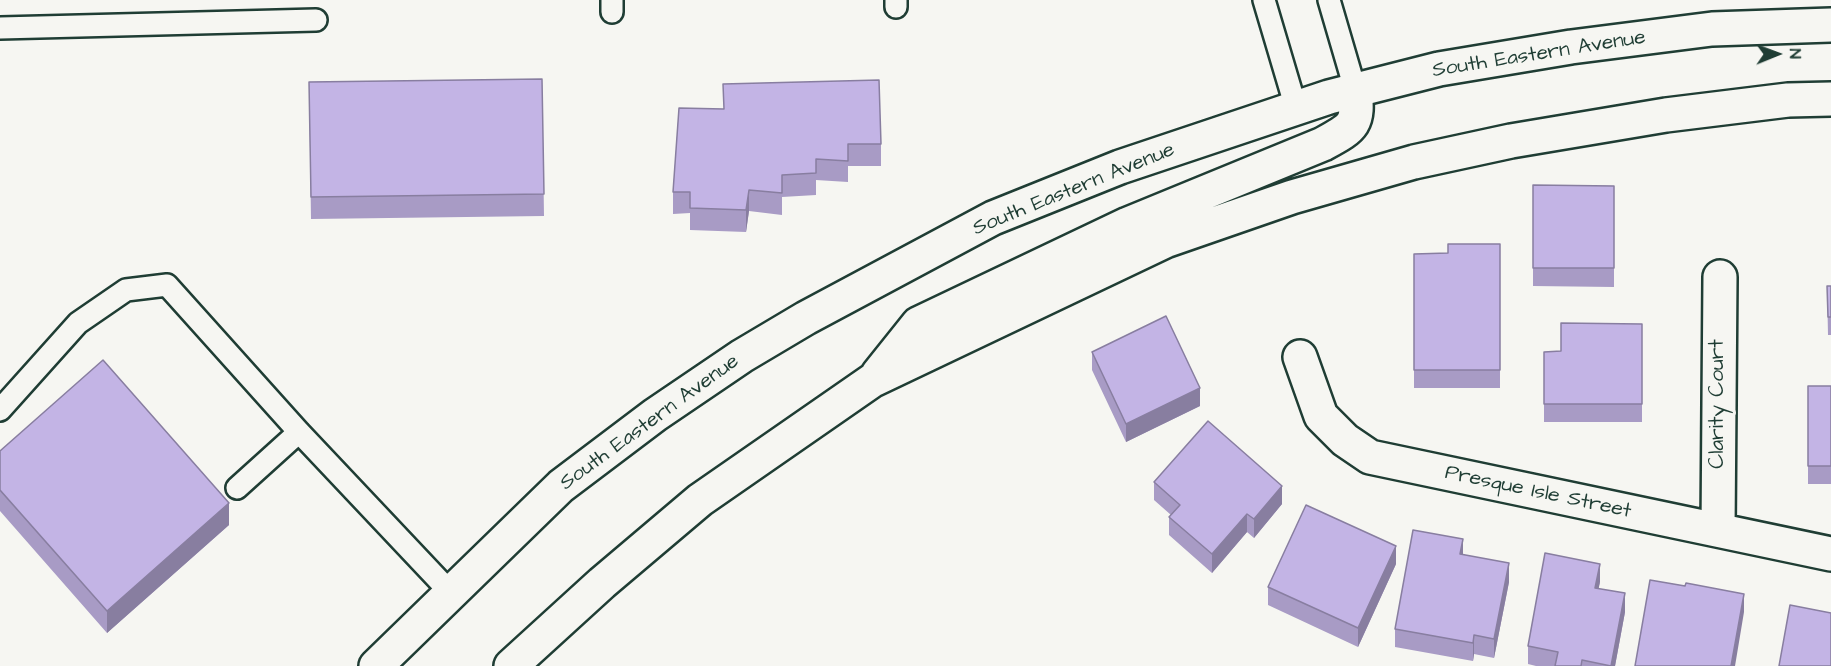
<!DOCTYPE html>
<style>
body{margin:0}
#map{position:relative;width:1831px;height:666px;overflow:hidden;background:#f6f6f2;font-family:"Architects Daughter",sans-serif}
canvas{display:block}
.north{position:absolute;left:1747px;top:24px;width:60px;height:60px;-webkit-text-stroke:4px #f6f6f2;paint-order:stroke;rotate:89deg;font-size:16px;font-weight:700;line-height:24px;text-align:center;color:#1f3d34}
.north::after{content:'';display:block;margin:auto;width:21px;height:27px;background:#1f3d34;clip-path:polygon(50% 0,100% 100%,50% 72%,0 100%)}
</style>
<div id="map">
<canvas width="1831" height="666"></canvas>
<div class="north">N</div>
</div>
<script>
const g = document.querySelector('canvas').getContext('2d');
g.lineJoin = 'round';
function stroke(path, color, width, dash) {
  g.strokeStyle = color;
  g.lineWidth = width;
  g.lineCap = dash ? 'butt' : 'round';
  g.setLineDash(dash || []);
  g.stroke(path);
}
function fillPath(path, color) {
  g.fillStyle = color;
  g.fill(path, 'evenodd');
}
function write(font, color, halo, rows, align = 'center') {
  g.font = font + ' "Architects Daughter",sans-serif';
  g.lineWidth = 6;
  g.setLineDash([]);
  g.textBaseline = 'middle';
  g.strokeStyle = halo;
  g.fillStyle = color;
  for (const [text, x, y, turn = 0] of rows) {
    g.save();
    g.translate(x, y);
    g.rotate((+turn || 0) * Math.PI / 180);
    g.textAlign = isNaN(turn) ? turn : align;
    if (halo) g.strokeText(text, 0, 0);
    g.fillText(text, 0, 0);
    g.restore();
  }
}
const service = new Path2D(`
 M 612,0 L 612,12
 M 1264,0 L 1296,108
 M 1329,0 L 1355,89
 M 896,7 L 896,0
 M 0,28 L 316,20
 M 0,410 L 78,323 L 126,290 L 167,285 L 299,432 L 450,592
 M 237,488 L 299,432`);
const minor = new Path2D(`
 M 1300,357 L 1321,416 L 1345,440 L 1370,457 L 1831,554
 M 1718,530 L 1720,277`);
const primary = new Path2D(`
 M 878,374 L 918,324 L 1128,224 L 1323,144 C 1354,127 1359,125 1355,89
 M 376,666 L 561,486 L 655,415 L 742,356 L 806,318 L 993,218 L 1120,167 L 1329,97 L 1439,69 L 1571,47 L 1712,29 L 1831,25
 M 511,666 L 602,583 L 700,500 L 873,380 L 1165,241 L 1292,197 L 1414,162 L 1511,141 L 1666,115 L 1788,100 L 1831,99`);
stroke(service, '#1f3d34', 26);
stroke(minor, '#1f3d34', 38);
stroke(primary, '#1f3d34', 38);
stroke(service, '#f6f6f2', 21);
stroke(minor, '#f6f6f2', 33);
stroke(primary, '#f6f6f2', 33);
fillPath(new Path2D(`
 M 542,79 L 544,216 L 311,219 L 309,82 Z
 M 679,108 L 881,144 L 881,166 L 848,166 L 848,182 L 816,180 L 816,195 L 782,197 L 782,215 L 749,211 L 746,232 L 690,230 L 690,213 L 673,214 L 673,192 Z
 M 1533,185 L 1614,186 L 1614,287 L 1533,286 Z
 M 1500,244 L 1500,388 L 1414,388 L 1414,254 L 1448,253 Z
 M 1827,286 L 1831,286 L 1831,335 L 1828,335 Z
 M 1642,324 L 1642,422 L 1544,422 L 1544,352 L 1561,351 Z
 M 1092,352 L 1200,406 L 1126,442 L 1092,370 Z
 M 1808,386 L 1831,386 L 1831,484 L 1808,484 Z
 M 0,451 L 229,525 L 107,633 L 0,511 Z
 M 1154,482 L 1282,504 L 1254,538 L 1247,532 L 1212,573 L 1169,535 L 1169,517 L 1171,515 L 1154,500 Z
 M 1463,554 L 1509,582 L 1494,658 L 1474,654 L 1473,661 L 1395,647 L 1395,629 Z
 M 1396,564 L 1358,647 L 1268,605 L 1268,587 Z
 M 1600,582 L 1598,589 L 1625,612 L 1615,666 L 1536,666 L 1528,664 L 1528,646 Z`), '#a89bc5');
fillPath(new Path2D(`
 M 749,190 L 749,211 L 746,232 L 746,210 Z
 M 1200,388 L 1200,406 L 1126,442 L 1126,424 Z
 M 1282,486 L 1282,504 L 1254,538 L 1254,519 Z
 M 229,503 L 229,525 L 107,633 L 107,611 Z
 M 1247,514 L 1247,532 L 1212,573 L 1212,554 Z
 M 1463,539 L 1463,557 L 1460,554 Z
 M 1396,546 L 1396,564 L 1358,647 L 1358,628 Z
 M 1509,563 L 1509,582 L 1494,658 L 1494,639 Z
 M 1600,564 L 1600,582 L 1595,606 L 1595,588 Z
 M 1625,593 L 1625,612 L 1615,666 L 1611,666 Z
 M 1744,594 L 1744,612 L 1735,666 L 1731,666 Z
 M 1474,635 L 1474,654 L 1473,661 L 1473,643 Z`), '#887ea0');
const building = new Path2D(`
 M 542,79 L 544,194 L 311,197 L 309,82 Z
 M 879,80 L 881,144 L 848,144 L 848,161 L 816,159 L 816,173 L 782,175 L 782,193 L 749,190 L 746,210 L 690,208 L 690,192 L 673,192 L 679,108 L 724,109 L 723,84 Z
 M 1533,185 L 1614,186 L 1614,268 L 1533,268 Z
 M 1448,244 L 1500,244 L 1500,370 L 1414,370 L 1414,254 L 1448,253 Z
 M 1827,286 L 1831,286 L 1831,317 L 1828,317 Z
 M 1166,316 L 1200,388 L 1126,424 L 1092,352 Z
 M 1561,323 L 1642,324 L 1642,404 L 1544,404 L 1544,352 L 1561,351 Z
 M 103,360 L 229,503 L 107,611 L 0,490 L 0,451 Z
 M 1808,386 L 1831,386 L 1831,466 L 1808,466 Z
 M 1208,421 L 1282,486 L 1254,519 L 1247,514 L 1212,554 L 1169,517 L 1180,505 L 1154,482 Z
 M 1306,505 L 1396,546 L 1358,628 L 1268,587 Z
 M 1413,530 L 1463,539 L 1460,554 L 1509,563 L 1494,639 L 1474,635 L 1473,643 L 1395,629 Z
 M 1545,553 L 1600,564 L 1595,588 L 1625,593 L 1611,666 L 1582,660 L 1581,666 L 1555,666 L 1558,652 L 1528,646 Z
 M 1650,580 L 1685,586 L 1686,583 L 1744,594 L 1731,666 L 1635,666 Z
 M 1790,605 L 1831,613 L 1831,666 L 1779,666 Z`);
fillPath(building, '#c3b4e5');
stroke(building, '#887ea0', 1.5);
write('21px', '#1f3d34', '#f6f6f2', [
 ["South Eastern Avenue",1539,55,-9],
 ["South Eastern Avenue",1074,190,-22],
 ["Clarity Court",1719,404,-90],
 ["South Eastern Avenue",650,423,-36],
 ["Presque Isle Street",1538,493,12]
]);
</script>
